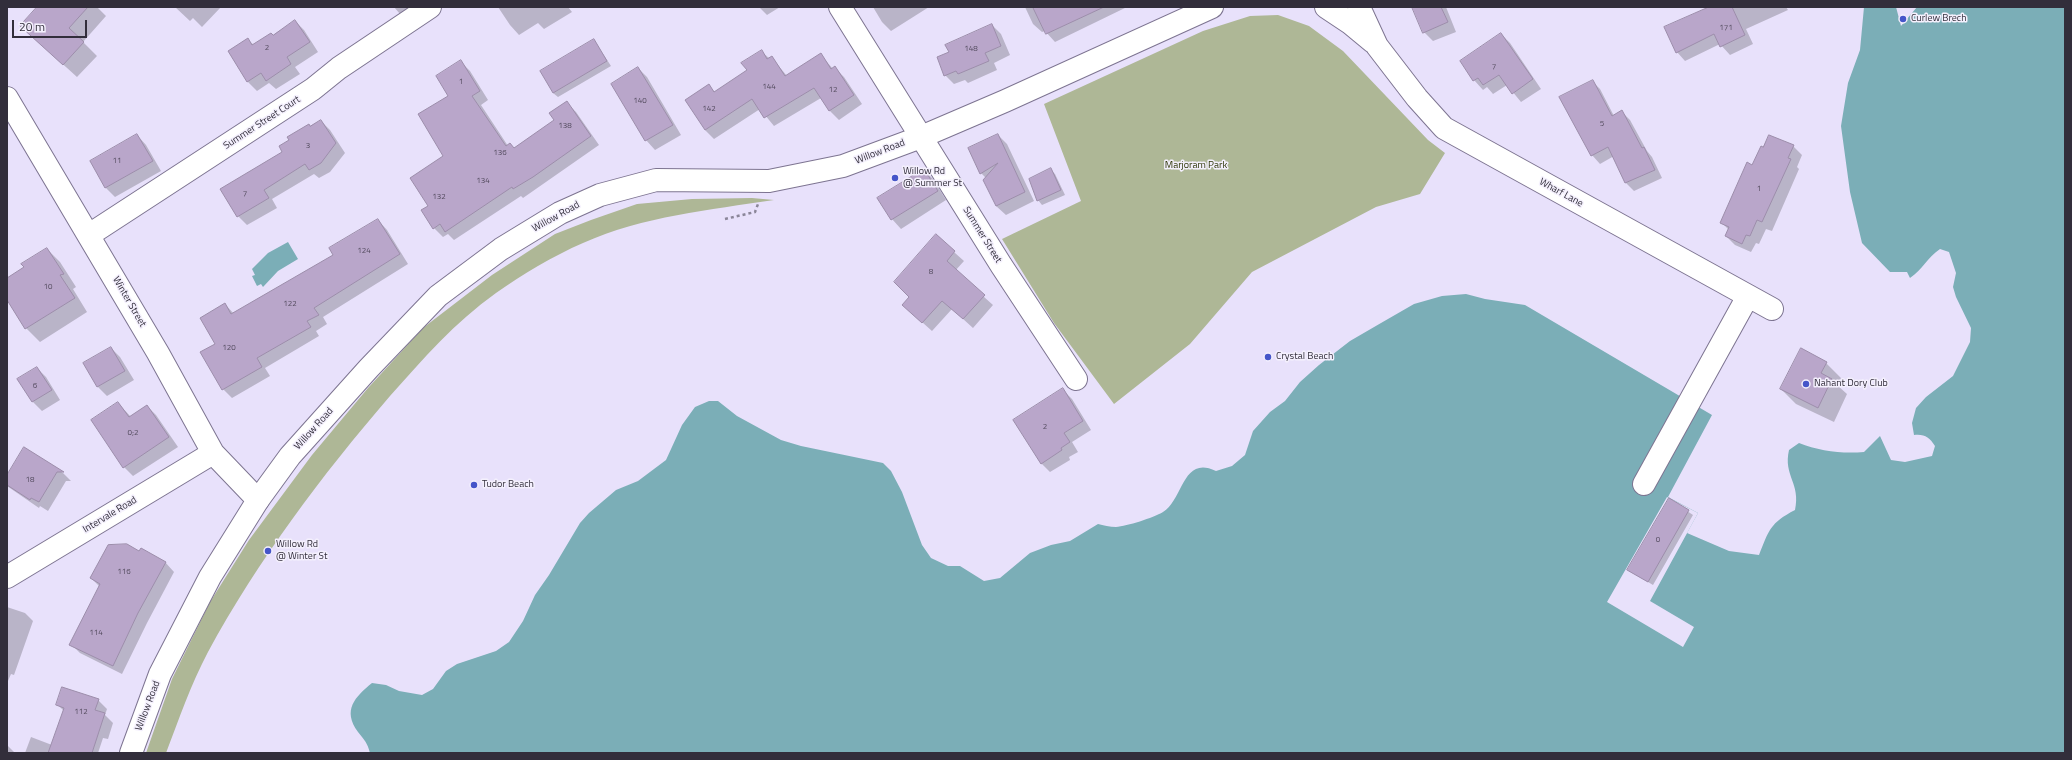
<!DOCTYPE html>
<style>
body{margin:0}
#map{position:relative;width:2072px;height:760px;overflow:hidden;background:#e8e1fb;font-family:"Titillium Web",sans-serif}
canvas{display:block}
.frame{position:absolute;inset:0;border:8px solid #322e3b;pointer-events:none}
.scale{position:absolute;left:12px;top:20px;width:75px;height:18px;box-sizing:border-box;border:2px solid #322e3b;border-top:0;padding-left:5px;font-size:12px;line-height:14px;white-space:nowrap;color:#322e3b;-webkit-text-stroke:3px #f4f0fd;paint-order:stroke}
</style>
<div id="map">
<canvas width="2072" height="760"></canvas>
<div class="frame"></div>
<div class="scale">20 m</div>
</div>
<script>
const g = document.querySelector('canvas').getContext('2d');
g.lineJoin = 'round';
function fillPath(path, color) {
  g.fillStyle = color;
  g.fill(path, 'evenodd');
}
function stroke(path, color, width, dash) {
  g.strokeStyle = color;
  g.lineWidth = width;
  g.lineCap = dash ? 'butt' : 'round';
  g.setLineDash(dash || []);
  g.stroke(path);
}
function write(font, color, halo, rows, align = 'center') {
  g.font = font + ' "Titillium Web",sans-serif';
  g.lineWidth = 3;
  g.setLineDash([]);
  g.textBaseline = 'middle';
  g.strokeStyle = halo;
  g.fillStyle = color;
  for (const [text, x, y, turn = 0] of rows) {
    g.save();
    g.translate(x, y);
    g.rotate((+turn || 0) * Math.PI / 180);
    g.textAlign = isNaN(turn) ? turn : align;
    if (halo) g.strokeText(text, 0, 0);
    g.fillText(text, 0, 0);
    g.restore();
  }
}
fillPath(new Path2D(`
 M 1278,15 L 1309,26 L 1343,51 L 1428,140 L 1445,153 L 1420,194 L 1376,207 L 1252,272 L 1190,344 L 1114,404 L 1054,323 L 1002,239 L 1081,201 L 1044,104 L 1203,31 L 1250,16 Z
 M 752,198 L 774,200 C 709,210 644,216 583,243 C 553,256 523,274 496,293 C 455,322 423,359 390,396 C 322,475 258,560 208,652 C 191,684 179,719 166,753 L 146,753 L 172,679 L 210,602 L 249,540 L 312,455 L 368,388 L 423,328 L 492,275 L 555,234 L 591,220 L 637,204 L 692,199 Z`), '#aeb796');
fillPath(new Path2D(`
 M 1864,7 L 1896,7 L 1901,26 L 1917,7 L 2065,7 L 2065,753 L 370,753 C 367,742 365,741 358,732 C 342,710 355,697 372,683 L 386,685 L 399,691 L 422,695 L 433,689 L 446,671 L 457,664 L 496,651 L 509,642 L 523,621 L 535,595 L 549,575 L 580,523 L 589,513 L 616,490 L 638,481 L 666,460 L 682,425 L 695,407 L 709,401 L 718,401 L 737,416 L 781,440 L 801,446 L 883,463 L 891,471 L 902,492 L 922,545 L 931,558 L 948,566 L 960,566 L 984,581 L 1000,578 L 1030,553 L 1051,545 L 1070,541 L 1098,524 C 1103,525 1110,527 1116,527 C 1127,526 1153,518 1163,512 C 1184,499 1182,455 1216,471 L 1232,466 L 1245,455 L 1253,431 L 1270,412 L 1285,401 L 1300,382 L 1319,365 L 1350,341 L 1381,323 L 1414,304 L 1442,296 L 1466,294 L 1485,299 L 1525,305 L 1712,415 L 1668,497 L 1698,513 L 1687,533 L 1729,551 L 1759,555 C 1769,530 1770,523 1795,510 C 1801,483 1783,476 1789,450 L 1799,443 C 1819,451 1842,454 1864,452 L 1880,436 L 1891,460 L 1905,462 L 1932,456 L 1935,446 C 1929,437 1925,434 1914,435 L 1912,423 L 1916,408 L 1926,397 L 1953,376 L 1970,342 L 1971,328 L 1956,297 L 1953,287 L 1956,273 L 1949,252 L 1940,249 C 1928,257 1922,270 1910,278 L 1907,272 L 1890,272 L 1862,243 L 1850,192 L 1841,126 L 1848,83 L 1860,50 Z
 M 288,242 L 298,259 L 278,271 L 263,287 L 261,284 L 257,286 L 252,276 L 255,275 L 252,269 L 268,253 Z`), '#7baeb7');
fillPath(new Path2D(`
 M 1667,497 L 1698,513 L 1650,601 L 1694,627 L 1683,647 L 1607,602 Z`), '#e8e1fb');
fillPath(new Path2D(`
 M 38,7 L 97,7 L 106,16 L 83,42 L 97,56 L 77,77 L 35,39 Z
 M 175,7 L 221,7 L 202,27 L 193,18 L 190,21 Z
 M 394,7 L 431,7 L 407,22 Z
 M 498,7 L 568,7 L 572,12 L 544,29 L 538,23 L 519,35 L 510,25 Z
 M 759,7 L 780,7 L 767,15 Z
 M 873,7 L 929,7 L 891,31 L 882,22 Z
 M 1025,7 L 1127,7 L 1055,42 L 1045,31 L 1042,32 L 1033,24 Z
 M 1414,7 L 1446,7 L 1456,32 L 1433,41 L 1424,32 Z
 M 1709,7 L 1786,7 L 1788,10 L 1746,29 L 1753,44 L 1730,55 L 1720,44 L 1685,61 L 1677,52 L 1665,28 Z
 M 295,21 L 304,30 L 318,52 L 295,67 L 300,74 L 276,89 L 269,83 L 257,91 L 248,82 L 230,52 L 248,40 L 254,45 L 273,36 Z
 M 992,25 L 1001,34 L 1010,55 L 994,63 L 997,70 L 968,83 L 965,80 L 954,84 L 945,75 L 950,53 Z
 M 1501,34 L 1510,43 L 1541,89 L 1521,102 L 1507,85 L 1493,94 L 1487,87 L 1483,90 L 1474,80 L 1461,62 Z
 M 594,40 L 611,66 L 558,97 L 553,93 Z
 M 761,51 L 770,59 L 772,58 L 787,76 L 821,55 L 833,69 L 835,68 L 844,77 L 862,104 L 839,120 L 830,111 L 821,98 L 774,126 L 760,109 L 714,139 L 705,130 L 709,86 L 715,92 L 748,71 Z
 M 461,62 L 470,71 L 488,100 L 481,105 L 508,146 L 510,144 L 514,148 L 556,121 L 567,103 L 576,112 L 599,145 L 523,198 L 521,196 L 454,240 L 448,234 L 443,237 L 434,228 L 429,206 L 445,157 L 450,96 Z
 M 638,68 L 647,77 L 681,135 L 655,150 L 646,140 L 613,84 Z
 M 1592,81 L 1600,89 L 1614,116 L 1622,112 L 1630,120 L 1647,151 L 1652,157 L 1662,178 L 1634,191 L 1626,183 L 1614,156 L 1600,164 L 1592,155 Z
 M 321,121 L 330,130 L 345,153 L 330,172 L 319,178 L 314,174 L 272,199 L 277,208 L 247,225 L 238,216 L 284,152 L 311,127 Z
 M 137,135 L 146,145 L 161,171 L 115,197 L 106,188 L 91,162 Z
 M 998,135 L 1007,144 L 1034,201 L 1006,215 L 996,206 L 985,180 L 986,178 L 981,173 L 970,149 Z
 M 1793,146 L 1802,155 L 1797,167 L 1799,169 L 1772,231 L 1766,229 L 1759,244 L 1756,243 L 1751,252 L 1735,245 L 1726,236 L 1729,230 L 1721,222 L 1753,166 Z
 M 924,170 L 933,179 L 946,200 L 901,229 L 892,219 Z
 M 1051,170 L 1055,174 L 1065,195 L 1042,205 L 1038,200 Z
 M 378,220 L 387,230 L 408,264 L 323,317 L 327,324 L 316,331 L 319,336 L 265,368 L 270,376 L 232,398 L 223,389 L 216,344 L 225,304 L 234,314 L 334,255 Z
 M 936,236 L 964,261 L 955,271 L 993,305 L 973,328 L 952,309 L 932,331 L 913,314 L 910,297 Z
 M 47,249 L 60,262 L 76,287 L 73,289 L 87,312 L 40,342 L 26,328 L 7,298 L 7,279 L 25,268 Z
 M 111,348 L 120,357 L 134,380 L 107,396 L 98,387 L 85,364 Z
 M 1826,363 L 1841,378 L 1837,385 L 1847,394 L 1834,422 L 1796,404 L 1781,389 Z
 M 37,368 L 46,377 L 60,400 L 42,411 L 33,402 Z
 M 1063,390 L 1072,399 L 1091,430 L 1072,442 L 1078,452 L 1069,457 L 1070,460 L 1050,472 L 1041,463 Z
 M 118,403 L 131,417 L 147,406 L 156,415 L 178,447 L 133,476 L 124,467 L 92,420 Z
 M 24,449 L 63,473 L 71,481 L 66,481 L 48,511 L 40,506 L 39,508 L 7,486 L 7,477 Z
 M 1669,499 L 1693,515 L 1653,585 L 1628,570 Z
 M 140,552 L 165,562 L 174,572 L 147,623 L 122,674 L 80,653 L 71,644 L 99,586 L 91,578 Z
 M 7,607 L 25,613 L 33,621 L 14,675 L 11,674 L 8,681 Z
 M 98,700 L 107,709 L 105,715 L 113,723 L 108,739 L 103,738 L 98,753 L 25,753 L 31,737 L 52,745 L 64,711 L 57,704 Z
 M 7,745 L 15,753 L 7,753 Z`), '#0003');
const building = new Path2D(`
 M 37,7 L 88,7 L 69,28 L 84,42 L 63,65 L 20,26 Z
 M 1033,7 L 1104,7 L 1046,34 Z
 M 1412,7 L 1441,7 L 1448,22 L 1423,33 Z
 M 1709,7 L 1732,7 L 1745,35 L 1720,47 L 1714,34 L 1676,53 L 1664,27 Z
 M 295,20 L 310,42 L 287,57 L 291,64 L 266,81 L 261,73 L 247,82 L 228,51 L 248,38 L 252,45 L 271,33 L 273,35 Z
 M 992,24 L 1001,46 L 985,53 L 989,61 L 958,74 L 956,71 L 944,76 L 937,57 L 949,52 L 945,45 Z
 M 1501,33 L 1533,79 L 1512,94 L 1499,75 L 1483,85 L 1478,78 L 1473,81 L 1460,61 Z
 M 594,39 L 607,61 L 553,93 L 540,71 Z
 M 762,50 L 767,59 L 772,56 L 785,76 L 821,53 L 831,69 L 835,66 L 854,95 L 829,111 L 814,88 L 764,118 L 752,99 L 705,130 L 685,100 L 709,84 L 714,92 L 747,70 L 741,63 Z
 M 461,60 L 480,91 L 472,96 L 506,146 L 510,143 L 514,148 L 554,120 L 549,113 L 567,101 L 591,136 L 533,177 L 513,189 L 512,187 L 445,232 L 440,224 L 433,229 L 421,210 L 428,206 L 410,178 L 443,156 L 418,114 L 448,96 L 436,76 Z
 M 638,67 L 673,125 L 645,141 L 611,84 Z
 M 1593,80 L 1612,116 L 1622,110 L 1642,148 L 1644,147 L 1655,170 L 1625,183 L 1608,147 L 1591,156 L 1559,97 Z
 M 321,120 L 336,143 L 321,163 L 309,170 L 305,164 L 264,190 L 269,198 L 237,217 L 220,189 L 282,152 L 279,146 L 289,140 L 287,137 L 309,124 L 310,126 Z
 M 137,134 L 153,161 L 105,188 L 90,161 Z
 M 998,134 L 1025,192 L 996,206 L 983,180 L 998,163 L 980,174 L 968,148 Z
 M 1769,135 L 1794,145 L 1788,158 L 1791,159 L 1762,222 L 1757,220 L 1750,236 L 1746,235 L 1742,244 L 1725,236 L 1729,227 L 1720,223 L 1747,162 L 1752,165 L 1761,146 L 1763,147 Z
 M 1051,168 L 1061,190 L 1037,201 L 1029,179 Z
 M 924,169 L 938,191 L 891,220 L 877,198 Z
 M 378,219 L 400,254 L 314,308 L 319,315 L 307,321 L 311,327 L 257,358 L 262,367 L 222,390 L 200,352 L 215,344 L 200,318 L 225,303 L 231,314 L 333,255 L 329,248 Z
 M 936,234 L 955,251 L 947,261 L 985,295 L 963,319 L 942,301 L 922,323 L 902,305 L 909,297 L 894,282 Z
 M 47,248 L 64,274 L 60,275 L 75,298 L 25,329 L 7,300 L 7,278 L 24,267 L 21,264 Z
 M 111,347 L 125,371 L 97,387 L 83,363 Z
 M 1801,348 L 1827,362 L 1821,373 L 1832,379 L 1818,408 L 1780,389 Z
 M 37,367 L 52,390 L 32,402 L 17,379 Z
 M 1063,388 L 1083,421 L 1064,433 L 1070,442 L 1061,448 L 1062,450 L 1041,464 L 1013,420 Z
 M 118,402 L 129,417 L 147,405 L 169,437 L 123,468 L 91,420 Z
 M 24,447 L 64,472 L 57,472 L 39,502 L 31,498 L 30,500 L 7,485 L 7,475 Z
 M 1669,498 L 1689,510 L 1648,582 L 1627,570 Z
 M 127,544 L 139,551 L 141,548 L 166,562 L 138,613 L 113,666 L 69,645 L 100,584 L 90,578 L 108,545 Z
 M 62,687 L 99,699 L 95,710 L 105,713 L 92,753 L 48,753 L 64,708 L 56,705 Z`);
fillPath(building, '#b9a6ca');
stroke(building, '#9c8daa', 1);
const minor = new Path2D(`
 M 840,7 L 1001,265 L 1076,379
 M 1326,7 L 1350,23 L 1373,42
 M 1359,7 L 1377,46 L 1417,98 L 1444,128 L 1772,309
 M 7,98 L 158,353 L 213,453 L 258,500
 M 89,235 L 313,89 L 339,68 L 430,7
 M 1644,484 L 1748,296
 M 7,577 L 213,453`);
const major = new Path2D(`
 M 131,753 L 160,674 L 210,577 L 258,500 L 290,456 L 369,368 L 438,296 L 501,249 L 560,213 L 600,195 L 656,180 L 769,181 L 843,166 L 921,137 L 1005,101 L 1212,7`);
stroke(minor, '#7d7491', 24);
stroke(major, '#7d7491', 24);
stroke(new Path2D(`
 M 725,219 L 755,212 L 758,204`), '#8b8699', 2.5, [3, 3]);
stroke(minor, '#fff', 22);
stroke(major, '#fff', 22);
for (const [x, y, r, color] of [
 [1903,19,4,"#4555c9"],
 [895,178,4,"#4555c9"],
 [1268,357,4,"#4555c9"],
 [1806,384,4,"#4555c9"],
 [474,485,4,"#4555c9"],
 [268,551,4,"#4555c9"]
]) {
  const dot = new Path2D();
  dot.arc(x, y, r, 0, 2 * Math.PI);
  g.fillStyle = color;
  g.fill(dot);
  stroke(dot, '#f4f0fd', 1.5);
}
write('8px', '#544c5f', null, [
 ["171",1726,28],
 ["2",267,48],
 ["148",971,49],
 ["7",1494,67],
 ["1",461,82],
 ["144",769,87],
 ["12",833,90],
 ["140",640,101],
 ["142",709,109],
 ["5",1602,124],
 ["138",565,126],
 ["3",308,146],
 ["136",500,153],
 ["11",117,161],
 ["134",483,181],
 ["1",1759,189],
 ["7",245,194],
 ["132",439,197],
 ["124",364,251],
 ["8",931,272],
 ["10",48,287],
 ["122",290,304],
 ["120",229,348],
 ["6",35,386],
 ["2",1045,427],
 ["0;2",133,433],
 ["18",30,480],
 ["0",1658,540],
 ["116",124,572],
 ["114",96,633],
 ["112",81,712]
]);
write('10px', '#322e3b', '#f4f0fd', [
 ["Curlew Brech",1911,19],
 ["Willow Rd",903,172],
 ["@ Summer St",903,184],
 ["Crystal Beach",1276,357],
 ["Nahant Dory Club",1814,384],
 ["Tudor Beach",482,485],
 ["Willow Rd",276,545],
 ["@ Winter St",276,557]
], 'left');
write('10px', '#322e3b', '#f4f0fd', [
 ["Summer Street Court",262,123,-33],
 ["Willow Road",880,152,-21],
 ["Wharf Lane",1561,193,29],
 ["Willow Road",556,217,-29],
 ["Summer Street",982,235,58],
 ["Winter Street",129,302,60],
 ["Willow Road",314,429,-48],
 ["Intervale Road",110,515,-31],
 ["Willow Road",148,706,-69]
]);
write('10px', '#2b3404', '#f4f0fd', [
 ["Marjoram Park",1196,166]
]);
</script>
